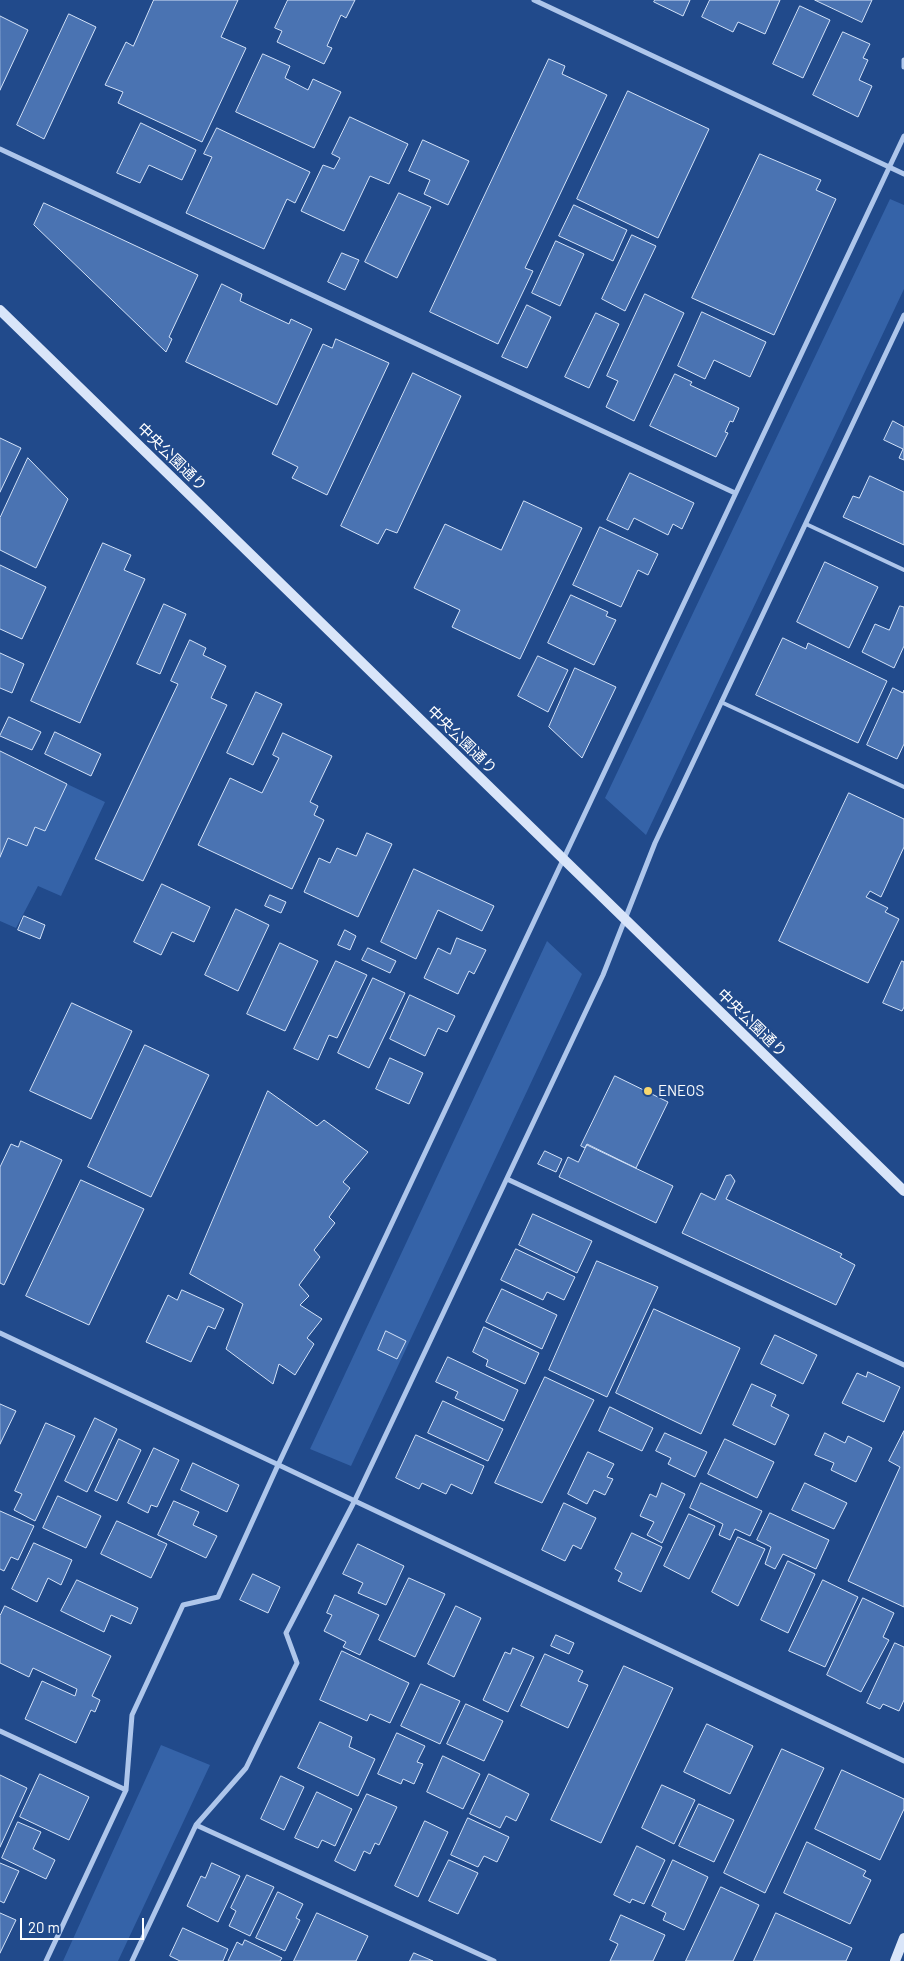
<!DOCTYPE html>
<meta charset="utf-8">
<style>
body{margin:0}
#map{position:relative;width:904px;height:1961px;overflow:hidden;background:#214a8b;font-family:Barlow,sans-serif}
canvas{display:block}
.scale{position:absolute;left:20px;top:1918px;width:124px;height:22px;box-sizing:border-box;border:2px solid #fff;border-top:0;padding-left:6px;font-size:15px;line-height:18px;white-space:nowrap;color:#fff;-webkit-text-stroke:4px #214a8b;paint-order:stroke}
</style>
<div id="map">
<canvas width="904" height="1961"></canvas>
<div class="scale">20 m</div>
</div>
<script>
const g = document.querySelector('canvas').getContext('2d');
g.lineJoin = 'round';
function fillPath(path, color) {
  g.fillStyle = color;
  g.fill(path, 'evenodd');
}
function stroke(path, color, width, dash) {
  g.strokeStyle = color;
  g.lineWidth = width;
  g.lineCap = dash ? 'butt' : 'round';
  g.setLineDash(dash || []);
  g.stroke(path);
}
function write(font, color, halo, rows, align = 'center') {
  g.font = font + ' Barlow,"Noto Sans JP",sans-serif';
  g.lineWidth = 4.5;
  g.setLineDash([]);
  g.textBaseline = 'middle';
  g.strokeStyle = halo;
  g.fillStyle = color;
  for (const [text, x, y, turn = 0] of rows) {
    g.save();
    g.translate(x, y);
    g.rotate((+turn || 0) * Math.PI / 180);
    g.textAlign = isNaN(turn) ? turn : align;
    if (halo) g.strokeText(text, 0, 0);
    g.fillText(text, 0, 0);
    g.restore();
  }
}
fillPath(new Path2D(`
 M 890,199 L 904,205 L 904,289 L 646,835 L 605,798 Z
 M 67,784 L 105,802 L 61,896 L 38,886 L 16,928 L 0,921 L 0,857 L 8,838 L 27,846 L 35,827 L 45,830 Z
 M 547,941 L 582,974 L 351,1466 L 310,1449 Z
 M 161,1745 L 210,1765 L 118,1961 L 63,1961 Z`), '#3563a8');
const building = new Path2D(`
 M 154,0 L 238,0 L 221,37 L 246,48 L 202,142 L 118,103 L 123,92 L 105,85 L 126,42 L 133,46 Z
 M 288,0 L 355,0 L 346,18 L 341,15 L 327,46 L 332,48 L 324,64 L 277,42 L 282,31 L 275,28 Z
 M 655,0 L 690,0 L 683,16 L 654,2 Z
 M 710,0 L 780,0 L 765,34 L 738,22 L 733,32 L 702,17 Z
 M 815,0 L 872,0 L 862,22 Z
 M 800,6 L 830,20 L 803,78 L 773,64 Z
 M 69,14 L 96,27 L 44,139 L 17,125 Z
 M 0,16 L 28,30 L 0,90 Z
 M 843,32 L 870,44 L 863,58 L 868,60 L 859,80 L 872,86 L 858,117 L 813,95 Z
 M 263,54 L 290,66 L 285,78 L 308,90 L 313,79 L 341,92 L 314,148 L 236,112 Z
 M 549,59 L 565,66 L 562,74 L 607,95 L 525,268 L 533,271 L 498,344 L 430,312 Z
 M 628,91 L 709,129 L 658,238 L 577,199 Z
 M 350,117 L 408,144 L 389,184 L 370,176 L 344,231 L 301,211 L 323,165 L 334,169 L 340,158 L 332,154 Z
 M 141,123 L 196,150 L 182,180 L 149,165 L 140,183 L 117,173 Z
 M 217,128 L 310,172 L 295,203 L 287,199 L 264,249 L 186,213 L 212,157 L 204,154 Z
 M 423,140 L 469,161 L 448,205 L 424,194 L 430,180 L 409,171 Z
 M 760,154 L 821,180 L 816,190 L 836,199 L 774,335 L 692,298 Z
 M 399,193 L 431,207 L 397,278 L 365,262 Z
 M 44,203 L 198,275 L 169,337 L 172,339 L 166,352 L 34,225 Z
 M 574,205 L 627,230 L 613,261 L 559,236 Z
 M 632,235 L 656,246 L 625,311 L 602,299 Z
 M 556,241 L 584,254 L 560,306 L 532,293 Z
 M 342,253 L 359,260 L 345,290 L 328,282 Z
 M 222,284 L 242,294 L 240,301 L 289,324 L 291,319 L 312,329 L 277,405 L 186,362 Z
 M 645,294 L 684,313 L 634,421 L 606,407 L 618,381 L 607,376 Z
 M 527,305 L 551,317 L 527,368 L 502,357 Z
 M 702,312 L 766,342 L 750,377 L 714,360 L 705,379 L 678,366 Z
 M 596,313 L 619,324 L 589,388 L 565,377 Z
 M 336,339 L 389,363 L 327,495 L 292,478 L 298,467 L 272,454 L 323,344 L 332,348 Z
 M 413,373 L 461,396 L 397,533 L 386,529 L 378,544 L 341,526 Z
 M 675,374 L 692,382 L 690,385 L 739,408 L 733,422 L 730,421 L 725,432 L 728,433 L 716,457 L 650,426 Z
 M 893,421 L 904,427 L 904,460 L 899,458 L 903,449 L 884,440 Z
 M 0,438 L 21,448 L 0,492 Z
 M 28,458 L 68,499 L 36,568 L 0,550 L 0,518 Z
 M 630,473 L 694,503 L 682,529 L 673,524 L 668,535 L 634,518 L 628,530 L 607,520 Z
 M 870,476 L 904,492 L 904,545 L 843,517 L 853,496 L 859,498 Z
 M 524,501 L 582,528 L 520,659 L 452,627 L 460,610 L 414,588 L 445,524 L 501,550 Z
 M 600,527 L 658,554 L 648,575 L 638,570 L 621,607 L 573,585 Z
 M 103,543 L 131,555 L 124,570 L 145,579 L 80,723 L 31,701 Z
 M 825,562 L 878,587 L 849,648 L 797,622 Z
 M 0,565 L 46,587 L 22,639 L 0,629 Z
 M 571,595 L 608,612 L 606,616 L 616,620 L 594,665 L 548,643 Z
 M 164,604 L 186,614 L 160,674 L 137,664 Z
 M 900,606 L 904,607 L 904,646 L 894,668 L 862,652 L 875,624 L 889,630 Z
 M 783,638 L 806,649 L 808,643 L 887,681 L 858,743 L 756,695 Z
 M 190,640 L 206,648 L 203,655 L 226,666 L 211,698 L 227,705 L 143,881 L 95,859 L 178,684 L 171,681 Z
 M 0,653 L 24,664 L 12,693 L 0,688 Z
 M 538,656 L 568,670 L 548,712 L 518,696 Z
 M 575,668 L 616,687 L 582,758 L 549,727 Z
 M 893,688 L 903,693 L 904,690 L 904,744 L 897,759 L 867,745 Z
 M 256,692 L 282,704 L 253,765 L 227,753 Z
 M 9,717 L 41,732 L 32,750 L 0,736 Z
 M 55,732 L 101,754 L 91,776 L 45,754 Z
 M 283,733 L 332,756 L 310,802 L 318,806 L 314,815 L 324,820 L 292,889 L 198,845 L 230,778 L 262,793 L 279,758 L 273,755 Z
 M 0,751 L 67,784 L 45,831 L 35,827 L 27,846 L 8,838 L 0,857 Z
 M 849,793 L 904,819 L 904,847 L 881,897 L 870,891 L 866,897 L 888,908 L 885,912 L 899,919 L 868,983 L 779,941 Z
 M 367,833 L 392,844 L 358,917 L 304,892 L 319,858 L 330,863 L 337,848 L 356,856 Z
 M 414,869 L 494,906 L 482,931 L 438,910 L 416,959 L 381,942 Z
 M 162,884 L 210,907 L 194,942 L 172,932 L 161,955 L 134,942 Z
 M 270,895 L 286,902 L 281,913 L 265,906 Z
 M 236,909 L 269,925 L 238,991 L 205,975 Z
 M 24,916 L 45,925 L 40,939 L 18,930 Z
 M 345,930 L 356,936 L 350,950 L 338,945 Z
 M 457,938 L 486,950 L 474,974 L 469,971 L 458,994 L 424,978 L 438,948 L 450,954 Z
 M 280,943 L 318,961 L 285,1031 L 247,1014 Z
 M 368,948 L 396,961 L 390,973 L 362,960 Z
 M 336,961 L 367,975 L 337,1038 L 329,1035 L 318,1060 L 294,1049 Z
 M 902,961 L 904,962 L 904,1007 L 902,1011 L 883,1003 Z
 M 373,978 L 405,993 L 369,1068 L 338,1053 Z
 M 410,995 L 455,1016 L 447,1032 L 438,1028 L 425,1056 L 390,1039 Z
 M 72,1003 L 132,1031 L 91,1119 L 30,1091 Z
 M 145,1045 L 209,1075 L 151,1197 L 88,1167 Z
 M 390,1058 L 423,1073 L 409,1104 L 376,1089 Z
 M 615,1076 L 668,1102 L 636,1168 L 587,1144 L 585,1148 L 581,1146 Z
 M 268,1091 L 317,1126 L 324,1120 L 368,1152 L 343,1182 L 350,1188 L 329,1217 L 335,1223 L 314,1250 L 320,1257 L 299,1285 L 309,1296 L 300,1305 L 322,1319 L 307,1338 L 314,1344 L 295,1375 L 279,1364 L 273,1384 L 226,1349 L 243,1304 L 190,1274 Z
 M 21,1141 L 62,1160 L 4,1285 L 0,1283 L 0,1167 L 11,1144 L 18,1147 Z
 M 587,1145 L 673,1186 L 656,1223 L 559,1177 L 568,1157 L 578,1162 Z
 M 545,1151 L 562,1159 L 556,1172 L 538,1164 Z
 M 731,1175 L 735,1181 L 726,1199 L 842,1254 L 840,1257 L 855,1265 L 836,1305 L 682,1233 L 701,1193 L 715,1200 L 726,1176 Z
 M 81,1180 L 144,1209 L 89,1325 L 26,1296 Z
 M 533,1214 L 592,1241 L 577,1273 L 519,1245 Z
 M 516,1249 L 575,1277 L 564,1300 L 547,1292 L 543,1300 L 501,1280 Z
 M 597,1261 L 658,1287 L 607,1397 L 549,1370 Z
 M 502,1289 L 557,1315 L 542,1349 L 486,1322 Z
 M 182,1290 L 224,1309 L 215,1329 L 208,1326 L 191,1362 L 146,1342 L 168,1295 L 177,1300 Z
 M 654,1309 L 740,1348 L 701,1434 L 616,1393 Z
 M 484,1327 L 539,1353 L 525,1384 L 486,1366 L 488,1360 L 473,1352 Z
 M 386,1331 L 406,1341 L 397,1359 L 378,1350 Z
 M 775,1335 L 817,1355 L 803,1384 L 761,1364 Z
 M 448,1357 L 518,1390 L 504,1421 L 455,1398 L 458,1392 L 436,1382 Z
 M 868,1372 L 900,1387 L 884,1422 L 842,1403 L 857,1373 L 866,1377 Z
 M 545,1377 L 594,1400 L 542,1503 L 495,1483 Z
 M 752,1384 L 776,1395 L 771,1406 L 789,1415 L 775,1445 L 733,1425 Z
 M 443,1401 L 503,1429 L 488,1461 L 428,1433 Z
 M 0,1404 L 16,1411 L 0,1444 Z
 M 610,1407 L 653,1428 L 642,1451 L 599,1431 Z
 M 95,1418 L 117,1429 L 87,1492 L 65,1481 Z
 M 46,1423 L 75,1436 L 35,1521 L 14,1510 L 22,1494 L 15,1491 Z
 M 904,1431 L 904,1607 L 848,1581 L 900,1467 L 889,1461 Z
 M 665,1433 L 707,1452 L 695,1477 L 668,1464 L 671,1458 L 656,1451 Z
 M 825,1433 L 845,1443 L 848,1436 L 872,1448 L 856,1482 L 831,1470 L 834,1463 L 815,1455 Z
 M 416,1435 L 484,1466 L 472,1494 L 451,1484 L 446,1494 L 422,1483 L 419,1489 L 396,1478 Z
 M 119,1439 L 141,1450 L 117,1501 L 95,1491 Z
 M 725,1439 L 774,1462 L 757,1498 L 708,1474 Z
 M 154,1448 L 179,1460 L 157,1507 L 151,1505 L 148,1513 L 128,1503 Z
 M 588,1452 L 614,1464 L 607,1477 L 613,1479 L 605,1495 L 594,1490 L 587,1504 L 568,1494 Z
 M 193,1463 L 239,1485 L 227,1512 L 181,1490 Z
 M 662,1483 L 685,1494 L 662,1543 L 647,1535 L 654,1522 L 640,1516 L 650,1494 L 656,1497 Z
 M 701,1483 L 762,1511 L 750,1536 L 735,1529 L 730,1540 L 719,1535 L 723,1524 L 690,1508 Z
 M 805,1483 L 847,1503 L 834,1529 L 792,1510 Z
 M 58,1496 L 101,1516 L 86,1548 L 43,1528 Z
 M 174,1501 L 199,1512 L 193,1525 L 217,1536 L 206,1558 L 158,1535 Z
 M 564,1503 L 596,1518 L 581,1549 L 573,1545 L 565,1561 L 542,1550 Z
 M 0,1511 L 34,1526 L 18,1560 L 11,1557 L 4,1571 L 0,1569 Z
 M 770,1513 L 829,1540 L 816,1569 L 783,1554 L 775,1569 L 765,1564 L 771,1547 L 757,1540 Z
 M 689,1514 L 715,1526 L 689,1579 L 664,1566 Z
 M 117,1521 L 167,1544 L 151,1578 L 101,1554 Z
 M 632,1533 L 662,1547 L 641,1592 L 618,1581 L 622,1573 L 615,1569 Z
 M 738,1537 L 765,1549 L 738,1606 L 712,1592 Z
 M 34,1543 L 72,1560 L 61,1585 L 48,1578 L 37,1602 L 12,1589 Z
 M 358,1544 L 404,1566 L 386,1605 L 358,1593 L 363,1583 L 343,1574 Z
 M 788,1561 L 815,1574 L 788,1633 L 761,1620 Z
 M 253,1574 L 280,1587 L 268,1613 L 240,1600 Z
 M 409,1578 L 445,1594 L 415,1657 L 379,1640 Z
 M 77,1580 L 138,1608 L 131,1624 L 111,1615 L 104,1632 L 61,1611 Z
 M 823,1580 L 858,1597 L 825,1667 L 789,1651 Z
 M 335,1595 L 379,1615 L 360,1655 L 343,1647 L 346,1642 L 324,1631 L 332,1615 L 327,1613 Z
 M 863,1598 L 894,1613 L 883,1637 L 889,1640 L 861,1692 L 827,1675 Z
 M 5,1606 L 111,1656 L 92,1696 L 100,1700 L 95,1712 L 91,1710 L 76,1743 L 25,1719 L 42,1681 L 75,1696 L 77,1689 L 33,1668 L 29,1677 L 0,1663 L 0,1616 Z
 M 456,1606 L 481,1618 L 454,1677 L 428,1664 Z
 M 556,1635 L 574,1643 L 569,1654 L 551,1646 Z
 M 895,1643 L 904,1647 L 904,1700 L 899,1711 L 883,1704 L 880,1709 L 867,1703 Z
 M 513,1648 L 534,1657 L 508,1712 L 483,1700 L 505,1652 L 510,1654 Z
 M 342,1651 L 409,1683 L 390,1723 L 370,1714 L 367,1721 L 320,1700 Z
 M 545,1654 L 583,1671 L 578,1681 L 588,1685 L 568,1728 L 521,1706 Z
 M 624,1666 L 673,1688 L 601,1843 L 551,1820 Z
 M 421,1684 L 460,1701 L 440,1744 L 401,1726 Z
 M 466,1704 L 503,1721 L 484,1761 L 447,1744 Z
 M 320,1722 L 352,1737 L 349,1747 L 375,1759 L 358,1796 L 298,1768 Z
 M 707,1724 L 753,1746 L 730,1794 L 684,1772 Z
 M 397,1733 L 425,1746 L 417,1762 L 423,1764 L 414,1784 L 403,1779 L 401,1784 L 378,1774 Z
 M 782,1749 L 824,1768 L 765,1893 L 724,1873 Z
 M 443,1756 L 480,1774 L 463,1809 L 427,1792 Z
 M 842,1770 L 904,1799 L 904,1809 L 880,1860 L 815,1829 Z
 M 40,1774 L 89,1797 L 69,1840 L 20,1817 Z
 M 489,1774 L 529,1794 L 516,1821 L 506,1816 L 500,1828 L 470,1814 Z
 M 0,1775 L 27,1788 L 0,1847 Z
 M 281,1776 L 304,1787 L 284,1830 L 261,1819 Z
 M 662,1785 L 695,1800 L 674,1844 L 642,1828 Z
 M 317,1792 L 352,1809 L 335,1846 L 322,1840 L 318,1848 L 295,1838 Z
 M 367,1794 L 397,1807 L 379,1845 L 375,1843 L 370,1854 L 364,1851 L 355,1871 L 335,1861 Z
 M 699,1804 L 734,1820 L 714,1862 L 679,1846 Z
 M 468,1818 L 509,1837 L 497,1862 L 484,1856 L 478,1867 L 451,1855 Z
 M 425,1821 L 448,1832 L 418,1897 L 395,1886 Z
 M 18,1822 L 41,1832 L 33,1849 L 55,1860 L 46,1879 L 2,1858 Z
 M 807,1842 L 866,1871 L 863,1876 L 871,1880 L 850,1924 L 784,1893 Z
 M 637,1846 L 665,1860 L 644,1904 L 632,1899 L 630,1903 L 614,1895 Z
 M 449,1860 L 478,1873 L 458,1914 L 429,1901 Z
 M 673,1860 L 708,1877 L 684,1930 L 663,1920 L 666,1913 L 652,1906 Z
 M 0,1863 L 19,1871 L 4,1903 L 0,1901 Z
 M 212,1863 L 240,1876 L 218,1922 L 187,1906 L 201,1876 L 205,1878 Z
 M 247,1875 L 274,1887 L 250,1936 L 229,1926 L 236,1911 L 231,1908 Z
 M 721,1887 L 759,1905 L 733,1961 L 686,1961 Z
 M 278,1892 L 303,1904 L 296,1918 L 300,1920 L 285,1951 L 256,1938 Z
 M 0,1913 L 16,1920 L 0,1953 Z
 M 317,1913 L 368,1936 L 356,1961 L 294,1961 Z
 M 776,1913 L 852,1948 L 846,1961 L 754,1961 Z
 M 621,1915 L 665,1935 L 653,1961 L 610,1961 L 618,1944 L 610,1940 Z
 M 183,1928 L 228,1949 L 223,1961 L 180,1961 L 170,1956 Z
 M 245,1940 L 282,1958 L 280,1961 L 228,1961 L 237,1942 L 242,1945 Z
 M 414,1953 L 433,1961 L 410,1961 Z`);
fillPath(building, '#4a73b2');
stroke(building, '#d3e2f8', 1);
stroke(new Path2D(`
 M 806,524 L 904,570
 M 721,702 L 904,787`), '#aec6eb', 4);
stroke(new Path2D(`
 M 534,0 L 904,174
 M 904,60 L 904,67
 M 0,149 L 735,493
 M 507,1179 L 904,1365
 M 0,1333 L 904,1761
 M 0,1731 L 126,1790
 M 196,1825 L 494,1961
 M 46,1961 L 126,1790 L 132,1715 L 183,1605 L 218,1597 L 278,1465 L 904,136
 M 132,1961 L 196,1825 L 246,1768 L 297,1663 L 286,1633 L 354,1502 L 603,975 L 655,843 L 904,315`), '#aec6eb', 5);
stroke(new Path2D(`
 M 0,310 L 904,1191
 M 895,1961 L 904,1938`), '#d9e5f9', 10);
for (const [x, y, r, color] of [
 [648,1091,5,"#f8d76f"]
]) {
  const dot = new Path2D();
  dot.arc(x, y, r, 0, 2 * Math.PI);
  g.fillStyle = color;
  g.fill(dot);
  stroke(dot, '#214a8b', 2);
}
write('15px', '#fff', '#214a8b', [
 ["中央公園通り",172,457,44],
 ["中央公園通り",462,740,44],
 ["中央公園通り",752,1023,44]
]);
write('15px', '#fff', '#214a8b', [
 ["ENEOS",658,1091]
], 'left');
</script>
